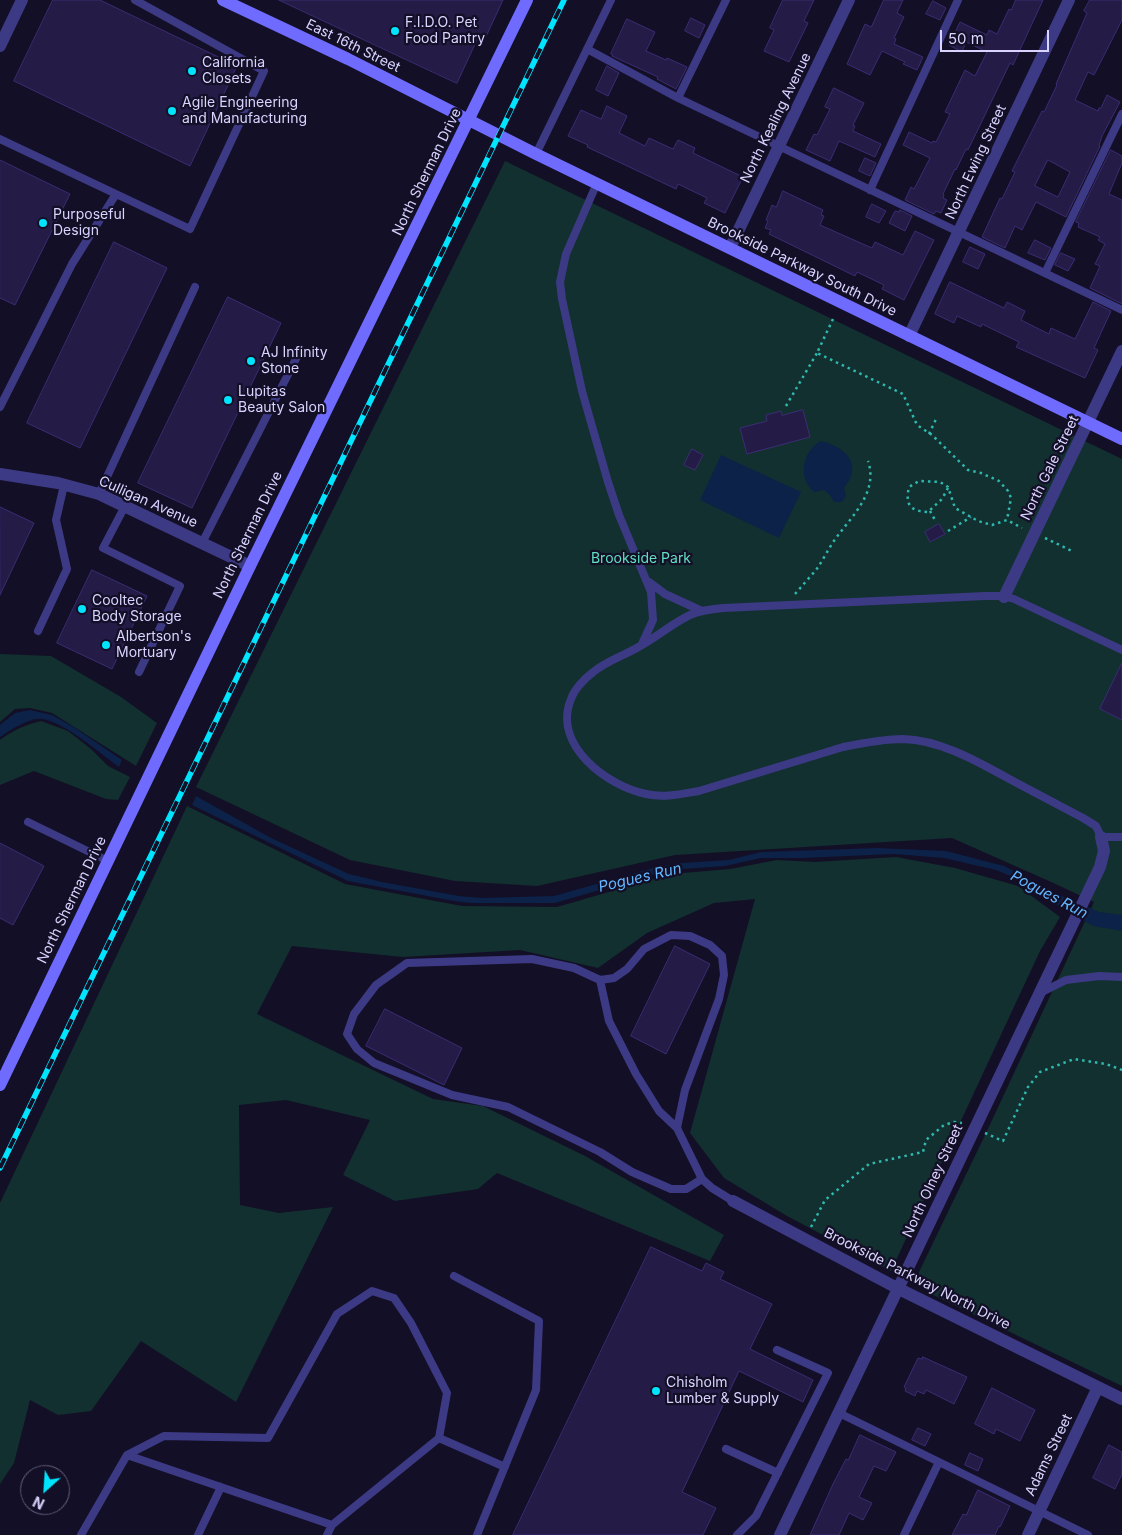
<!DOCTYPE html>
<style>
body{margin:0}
#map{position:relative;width:1122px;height:1535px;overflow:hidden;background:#130f26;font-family:Inter,sans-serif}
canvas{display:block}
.north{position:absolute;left:20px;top:1465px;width:50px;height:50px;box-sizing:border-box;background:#130f26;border:1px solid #625e7d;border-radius:50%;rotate:206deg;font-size:14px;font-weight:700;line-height:20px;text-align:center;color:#d9d4ff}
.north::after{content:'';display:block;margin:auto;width:18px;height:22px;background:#00e5ff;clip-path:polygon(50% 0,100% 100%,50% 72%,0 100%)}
.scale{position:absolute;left:940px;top:30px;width:109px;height:22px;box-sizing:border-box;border:2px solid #d9d4ff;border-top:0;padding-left:6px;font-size:15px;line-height:18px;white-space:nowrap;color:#d9d4ff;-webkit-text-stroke:4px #130f26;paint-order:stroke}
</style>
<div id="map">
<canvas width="1122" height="1535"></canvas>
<div class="north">N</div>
<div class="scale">50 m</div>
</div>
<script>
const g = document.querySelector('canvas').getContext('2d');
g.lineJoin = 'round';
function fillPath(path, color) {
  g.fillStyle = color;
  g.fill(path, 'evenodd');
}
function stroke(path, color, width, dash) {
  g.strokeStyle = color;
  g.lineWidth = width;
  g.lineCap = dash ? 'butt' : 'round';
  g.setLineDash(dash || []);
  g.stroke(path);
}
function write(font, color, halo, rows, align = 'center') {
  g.font = font + ' Inter,sans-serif';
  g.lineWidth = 4.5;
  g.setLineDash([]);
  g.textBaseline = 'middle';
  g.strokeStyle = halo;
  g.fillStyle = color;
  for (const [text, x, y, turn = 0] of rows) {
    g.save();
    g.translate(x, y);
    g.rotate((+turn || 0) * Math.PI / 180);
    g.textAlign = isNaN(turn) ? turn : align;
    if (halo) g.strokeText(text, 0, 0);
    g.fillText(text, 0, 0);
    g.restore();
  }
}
fillPath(new Path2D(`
 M 505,161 L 1122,459 L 1122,1386 L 931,1294 L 919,1282 L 919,1272 L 986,1133 L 1094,902 L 1049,881 L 952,838 L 675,855 L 537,886 L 455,881 L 350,860 L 196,787 Z
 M 0,654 L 51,656 L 121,697 L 157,723 L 136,766 L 52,713 L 30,708 L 15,709 L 0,722 Z
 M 41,721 L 68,731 L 91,749 L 108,766 L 130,777 L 118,800 L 106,799 L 34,771 L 0,785 L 0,740 C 13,730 25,725 41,721 Z
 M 187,806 L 345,884 L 462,906 L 557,907 L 671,874 L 730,869 L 777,860 L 815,862 L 896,857 L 955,868 L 1018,886 L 1060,917 L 1040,951 L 891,1271 L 787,1216 L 724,1178 L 690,1133 L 755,899 L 714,903 L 647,933 L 598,968 L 520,950 L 403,957 L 292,946 L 257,1014 L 433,1099 L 483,1106 L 585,1156 L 724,1235 L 710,1261 L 497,1173 L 478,1189 L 395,1201 L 343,1175 L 370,1120 L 286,1100 L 239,1105 L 240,1205 L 279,1213 L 333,1207 L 236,1402 L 141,1341 L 91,1411 L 58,1415 L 30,1400 L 14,1463 L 0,1484 L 0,1203 Z`), '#12302f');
fillPath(new Path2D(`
 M 820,441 C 845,446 864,464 844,488 L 846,496 L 842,502 L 834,502 L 830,495 L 824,490 L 814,492 C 797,477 802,453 820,441 Z
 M 721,455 L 801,492 L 779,538 L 700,500 Z
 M 30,710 L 52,715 L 75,728 L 122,760 L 119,767 C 101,754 64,722 43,719 C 30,717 11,730 0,737 L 0,725 L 15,713 Z
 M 196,796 L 271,838 L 349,874 L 382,882 L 459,896 L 482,898 L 554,896 L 653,868 L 681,863 L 729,860 L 761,852 L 877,848 L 946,851 L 1004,866 L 1064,897 L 1099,912 L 1122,915 L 1122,931 L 1093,926 L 1054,903 L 1020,880 L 996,870 L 944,858 L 894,854 L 802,858 L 761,858 L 725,866 L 668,870 L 555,903 L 471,903 L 454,901 L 348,881 L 192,805 Z`), '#0c2248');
const building = new Path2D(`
 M 53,0 L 100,0 L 237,66 L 190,166 L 14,81 Z
 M 279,0 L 503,0 L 483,43 L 477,40 L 457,83 Z
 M 783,0 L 814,0 L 804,21 L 808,23 L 789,62 L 764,51 L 774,30 L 770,28 Z
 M 884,0 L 903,0 L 897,13 L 904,17 L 894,38 L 896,39 L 894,44 L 923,57 L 917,70 L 903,64 L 905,62 L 882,51 L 870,75 L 847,64 L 865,24 L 871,27 Z
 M 1016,0 L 1043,0 L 1013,65 L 1010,63 L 968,150 L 966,149 L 956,170 L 955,169 L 943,194 L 944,195 L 943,198 L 947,200 L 941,213 L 936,211 L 934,214 L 905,200 L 911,187 L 914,189 L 930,158 L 903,145 L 909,132 L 932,143 L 933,141 L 936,142 L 950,114 L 945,112 L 965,70 L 975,76 L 987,52 L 966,42 L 962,52 L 949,45 L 960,22 L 987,35 L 989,30 L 997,34 L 1009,9 L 1011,10 Z
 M 1090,0 L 1122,0 L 1122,20 L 1094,75 L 1088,72 L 1075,100 L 1098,111 L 1099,108 L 1101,108 L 1107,95 L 1120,102 L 1102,136 L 1099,145 L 1100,146 L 1066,217 L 1036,202 L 1022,230 L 1015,226 L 1005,248 L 982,237 L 1000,198 L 1002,199 L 1015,172 L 1012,171 L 1042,111 L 1044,112 L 1057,85 L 1056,84 L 1087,13 L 1084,11 ZM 1048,160 L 1070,172 L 1058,197 L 1035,186 Z
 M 933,1 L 946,8 L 940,20 L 926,14 Z
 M 691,18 L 705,25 L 699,38 L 685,31 Z
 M 627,19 L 655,32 L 646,51 L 666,60 L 667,58 L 687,67 L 676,89 L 657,79 L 658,77 L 612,56 L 613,55 L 611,54 Z
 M 607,66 L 619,73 L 608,96 L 596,90 Z
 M 834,88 L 864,103 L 853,125 L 855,126 L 853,131 L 881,144 L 875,157 L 839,141 L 830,161 L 806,150 L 814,134 L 817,135 L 830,109 L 825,107 Z
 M 607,106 L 627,116 L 619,133 L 645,146 L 649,138 L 673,149 L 678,140 L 695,148 L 693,153 L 743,177 L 725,213 L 704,203 L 707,198 L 678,184 L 676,189 L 587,147 L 588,145 L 568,136 L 581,110 L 601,119 Z
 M 1111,150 L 1122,156 L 1122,163 L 1109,194 L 1122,200 L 1122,304 L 1090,288 L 1100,266 L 1095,264 L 1105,244 L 1098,240 L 1100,237 L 1078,227 L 1079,223 L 1076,222 Z
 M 865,158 L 876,163 L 870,176 L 859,171 Z
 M 0,160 L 70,194 L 15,305 L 0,298 Z
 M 783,191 L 823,210 L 821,215 L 824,216 L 820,225 L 872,248 L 875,242 L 903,255 L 915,231 L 934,240 L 904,300 L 882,289 L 884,285 L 857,272 L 855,276 L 769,234 L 771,230 L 765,228 L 768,221 L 766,220 L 772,205 L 776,207 Z
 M 872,204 L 886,211 L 879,223 L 866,217 Z
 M 900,210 L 912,216 L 905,231 L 889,223 L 895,211 L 899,212 Z
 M 1035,240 L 1051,248 L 1045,260 L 1028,253 Z
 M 114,242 L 167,268 L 80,448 L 27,423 Z
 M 970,247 L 985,254 L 978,269 L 963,262 Z
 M 1061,253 L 1075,259 L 1068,271 L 1055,265 Z
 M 950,282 L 1004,308 L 1007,302 L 1025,311 L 1021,320 L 1049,334 L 1051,328 L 1075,339 L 1093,302 L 1111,311 L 1094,348 L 1098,350 L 1085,378 L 1016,347 L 1019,342 L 982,324 L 981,327 L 957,316 L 954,323 L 935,314 Z
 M 228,297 L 281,323 L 192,508 L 138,483 Z
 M 803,410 L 810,437 L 747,454 L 740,428 L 767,421 L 766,415 L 781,411 L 782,415 Z
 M 692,449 L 703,455 L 695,470 L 684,465 Z
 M 0,507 L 34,523 L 0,595 Z
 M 939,524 L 945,534 L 930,542 L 925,532 Z
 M 92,570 L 147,596 L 112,669 L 57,643 Z
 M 1122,663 L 1122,720 L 1100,709 Z
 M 0,843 L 44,866 L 13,925 L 0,918 Z
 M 675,946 L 710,964 L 666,1054 L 631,1036 Z
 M 385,1009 L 462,1048 L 444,1085 L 366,1046 Z
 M 651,1247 L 702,1271 L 706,1263 L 724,1272 L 720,1279 L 772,1304 L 750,1349 L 813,1380 L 803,1402 L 739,1371 L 682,1492 L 716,1508 L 703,1535 L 513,1535 Z
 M 923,1357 L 967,1377 L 954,1404 L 926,1390 L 924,1394 L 917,1391 L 915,1396 L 905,1391 L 906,1388 L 904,1387 L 918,1358 L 922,1359 Z
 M 992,1388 L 1035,1410 L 1020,1441 L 996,1429 L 994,1434 L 975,1424 Z
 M 918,1428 L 931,1434 L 925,1446 L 912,1440 Z
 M 860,1435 L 896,1452 L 886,1471 L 874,1466 L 859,1497 L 872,1503 L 863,1520 L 849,1513 L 839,1535 L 810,1535 L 833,1484 L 846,1459 L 848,1460 Z
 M 1109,1445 L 1122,1452 L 1122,1474 L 1115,1489 L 1093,1478 Z
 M 970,1453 L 983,1459 L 978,1471 L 965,1465 Z
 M 978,1490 L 1010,1506 L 1000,1527 L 999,1526 L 995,1535 L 952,1535 L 963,1514 L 966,1515 Z`);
fillPath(building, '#241b47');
stroke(building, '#3b2d73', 1);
stroke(new Path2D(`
 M 833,319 L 817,353 L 903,394 L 917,425 L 932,435 L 968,470 L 981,473 L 999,481 L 1008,491 L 1011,498 L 1007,520
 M 786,406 L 817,353
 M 929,434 L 937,417
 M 948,488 L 942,499 L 928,512 C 910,511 905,505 909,487 L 919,481 L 940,482 L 948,487 L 955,508 L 978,521 L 992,525 L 1007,520 L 1022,528
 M 930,511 L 936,522
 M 948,531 L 971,517
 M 1045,538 L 1074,552
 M 795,594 C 802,586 809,578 816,570 C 824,559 830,545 839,534 C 855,513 878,490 868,461
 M 985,1133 L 1003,1141 L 1028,1087 L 1040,1072 L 1074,1059 L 1106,1064 L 1122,1070
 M 811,1227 L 825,1200 L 869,1164 L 923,1152 L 926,1140 L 944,1125 L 954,1122 L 962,1123`), '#2fb8b0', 2.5, [2.5, 4]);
stroke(new Path2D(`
 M 587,49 L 678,98 L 1122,310
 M 678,98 L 726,0
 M 0,139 L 116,194
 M 536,154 L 611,0
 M 597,183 L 566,254 L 560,282 L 562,299 L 582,391 L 608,482 L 619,515 L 651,592 L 653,620 L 642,644
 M 870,190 L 958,0
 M 1045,273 L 1122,114
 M 0,407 L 72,264 L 116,194 L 190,229 L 264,71 L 135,0
 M 99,494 L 195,287
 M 125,506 L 103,548 L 180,586 L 139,672
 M 202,543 L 301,349
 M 649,582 L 665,594 L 702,611
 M 38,631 L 67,569 L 56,520 L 64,485
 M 1122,650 L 1014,599 L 1003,596 L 985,596 L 723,608 C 712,609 701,610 690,615 C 673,623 658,636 642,645 C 626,655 606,661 592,673 C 584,679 574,690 571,699 C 552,745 607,786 646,794 C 664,798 681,794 699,791 L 843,747 C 863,743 883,739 903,739 C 942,740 980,763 1013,781 C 1036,793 1060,806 1083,818 L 1096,826 L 1101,837 L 1122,837
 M 28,822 L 108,861
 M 600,980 L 609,1021 L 636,1074 L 659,1111 L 677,1128
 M 1040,993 L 1066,980 L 1099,976 L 1122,977
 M 702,1179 L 686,1189 L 671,1189 L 632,1172 L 600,1152 L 508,1107 L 452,1095 L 374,1063 L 357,1049 L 347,1034 L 354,1014 L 376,985 L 407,963 L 532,959 L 574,968 L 600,980 L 614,978 L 627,969 L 644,949 L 671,935 L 690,936 L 710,945 L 722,956 L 724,975 L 719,999 L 685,1090 L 677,1128 L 702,1179 L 712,1188 L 733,1201
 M 454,1276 L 539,1321 L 536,1390 L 477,1535
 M 839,1413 L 1088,1535
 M 726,1449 L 778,1473
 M 127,1455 L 164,1436 L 268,1438 L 337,1314 L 372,1291 L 394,1298 L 411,1323 L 447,1393 L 439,1438
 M 81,1535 L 127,1455 L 332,1525 L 439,1438 L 505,1467
 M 198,1535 L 221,1487
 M 327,1535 L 332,1525
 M 737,1535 L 756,1516 L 828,1373 L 777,1350
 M 904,1535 L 939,1462`), '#3d3a85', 8);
stroke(new Path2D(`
 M 0,46 L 22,0
 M 730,248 L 849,0
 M 909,336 L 1069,0
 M 0,474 L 58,483 L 99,494 L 250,566
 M 1004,597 L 1122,351
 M 733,1201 L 899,1289 L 1122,1399
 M 780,1535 L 1100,867 L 1104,851 L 1101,837
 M 1028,1535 L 1098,1387`), '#3d3a85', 12);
stroke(new Path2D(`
 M 223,0 L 348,59 L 536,154 L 1122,439
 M 0,1085 L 250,566 L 527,0`), '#6f6bff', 12);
const rail = new Path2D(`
 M 0,1168 L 564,0`);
stroke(rail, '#00e5ff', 5.5);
stroke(rail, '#130f26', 4, [11]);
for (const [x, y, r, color] of [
 [395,31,5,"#00e5ff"],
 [192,71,5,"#00e5ff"],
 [172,111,5,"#00e5ff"],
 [43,223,5,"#00e5ff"],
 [251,361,5,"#00e5ff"],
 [228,400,5,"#00e5ff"],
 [82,609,5,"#00e5ff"],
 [106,645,5,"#00e5ff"],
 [656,1391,5,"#00e5ff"]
]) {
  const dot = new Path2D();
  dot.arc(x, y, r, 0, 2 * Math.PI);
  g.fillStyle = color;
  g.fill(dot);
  stroke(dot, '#130f26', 2);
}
write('14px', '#d9d4ff', '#130f26', [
 ["F.I.D.O. Pet",405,23],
 ["Food Pantry",405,39],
 ["California",202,63],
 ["Closets",202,79],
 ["Agile Engineering",182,103],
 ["and Manufacturing",182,119],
 ["Purposeful",53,215],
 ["Design",53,231],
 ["AJ Infinity",261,353],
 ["Stone",261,369],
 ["Lupitas",238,392],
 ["Beauty Salon",238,408],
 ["Cooltec",92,601],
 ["Body Storage",92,617],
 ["Albertson's",116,637],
 ["Mortuary",116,653],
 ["Chisholm",666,1383],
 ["Lumber & Supply",666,1399]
], 'left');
write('14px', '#d9d4ff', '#130f26', [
 ["East 16th Street",353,46,26],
 ["North Kealing Avenue",776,118,-64],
 ["North Ewing Street",976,162,-65],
 ["North Sherman Drive",427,172,-64],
 ["Brookside Parkway South Drive",802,267,26],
 ["North Gale Street",1050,468,-64],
 ["Culligan Avenue",148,502,24],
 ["North Sherman Drive",248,535,-64],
 ["North Sherman Drive",72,900,-64],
 ["North Olney Street",933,1181,-65],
 ["Brookside Parkway North Drive",917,1279,27],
 ["Adams Street",1049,1455,-64]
]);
write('14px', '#5fe0c0', '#130f26', [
 ["Brookside Park",641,559]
]);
write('italic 15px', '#62b6ff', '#130f26', [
 ["Pogues Run",640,878,-13],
 ["Pogues Run",1049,895,28]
]);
</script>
